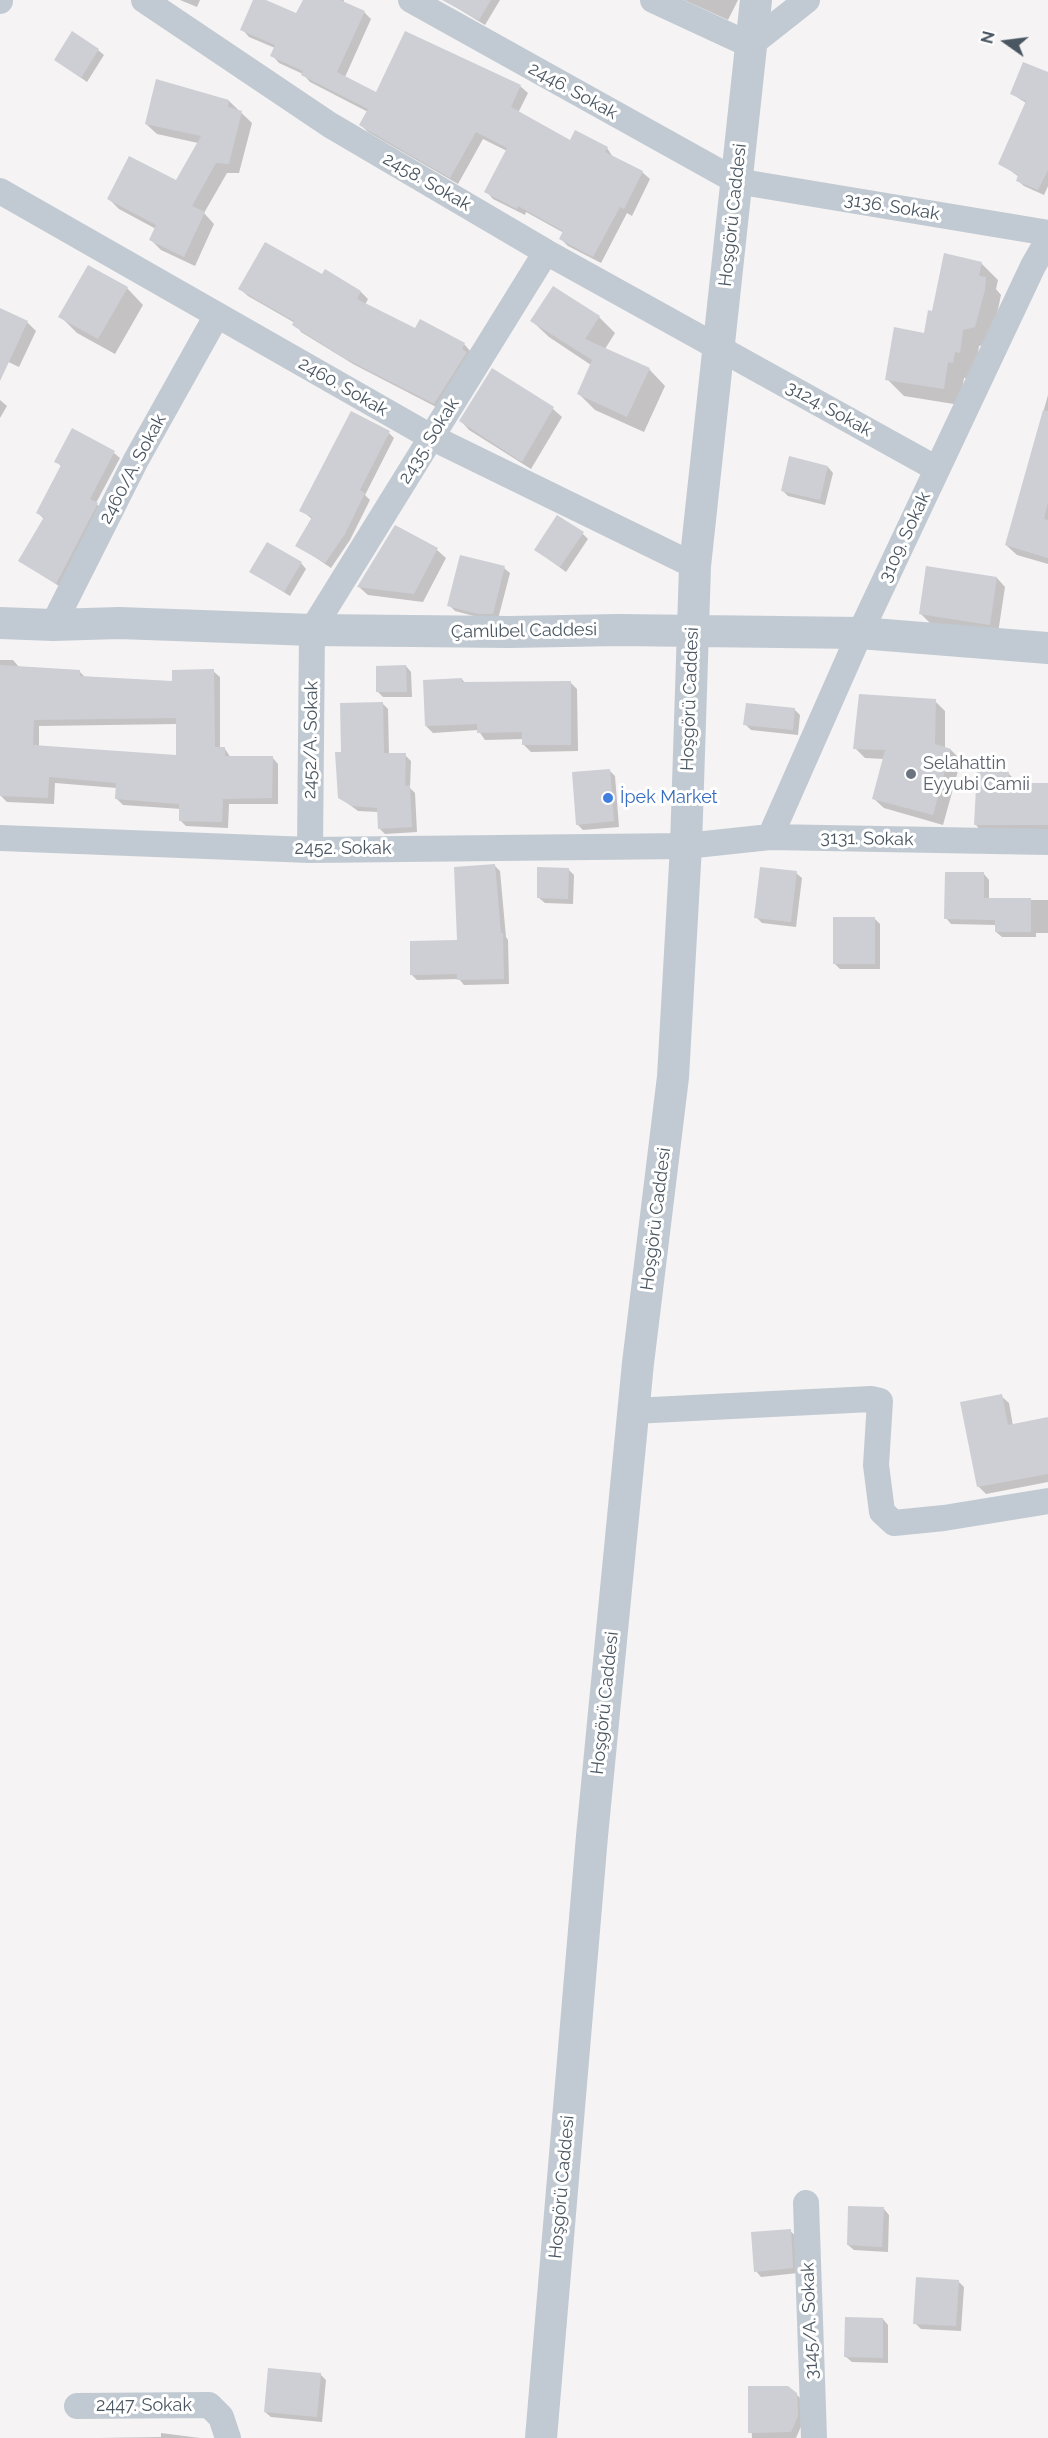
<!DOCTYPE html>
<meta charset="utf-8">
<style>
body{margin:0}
#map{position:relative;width:1048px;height:2438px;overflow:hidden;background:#f5f3f3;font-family:Raleway,sans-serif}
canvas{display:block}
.north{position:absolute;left:976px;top:12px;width:60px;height:60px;-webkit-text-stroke:4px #fff;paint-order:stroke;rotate:284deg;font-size:16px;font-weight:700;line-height:24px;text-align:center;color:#4a5661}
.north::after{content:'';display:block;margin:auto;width:21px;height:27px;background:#4a5661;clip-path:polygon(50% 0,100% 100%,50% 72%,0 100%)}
</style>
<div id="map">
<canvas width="1048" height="2438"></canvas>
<div class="north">N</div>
</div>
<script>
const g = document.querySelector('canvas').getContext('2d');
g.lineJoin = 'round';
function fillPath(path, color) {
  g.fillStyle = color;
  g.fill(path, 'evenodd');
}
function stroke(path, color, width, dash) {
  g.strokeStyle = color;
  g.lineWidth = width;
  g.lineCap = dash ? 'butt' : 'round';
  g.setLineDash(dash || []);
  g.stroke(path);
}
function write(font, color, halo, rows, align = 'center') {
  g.font = font + ' Raleway,sans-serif';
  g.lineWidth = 6;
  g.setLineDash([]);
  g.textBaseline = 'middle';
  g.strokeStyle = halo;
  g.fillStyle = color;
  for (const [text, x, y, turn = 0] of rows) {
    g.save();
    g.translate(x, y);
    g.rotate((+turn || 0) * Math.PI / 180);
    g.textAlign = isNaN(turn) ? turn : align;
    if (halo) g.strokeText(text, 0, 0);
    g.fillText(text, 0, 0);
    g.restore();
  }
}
fillPath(new Path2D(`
 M 180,0 L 200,0 L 197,7 Z
 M 255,0 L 263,0 L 297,15 L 304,0 L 344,0 L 343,3 L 364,12 L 371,19 L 345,77 L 377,94 L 520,86 L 528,93 L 518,113 L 571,142 L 607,148 L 613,157 L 642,172 L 650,179 L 632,216 L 627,213 L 601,263 L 568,246 L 561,239 L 564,233 L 526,212 L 525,215 L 493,199 L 486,191 L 507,151 L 483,139 L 458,184 L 368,132 L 361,125 L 368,112 L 310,82 L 303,74 L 279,63 L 272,55 L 275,48 L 249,37 L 242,29 Z
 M 444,0 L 500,0 L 485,25 Z
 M 684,0 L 738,0 L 728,20 Z
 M 98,50 L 104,55 L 87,82 L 56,60 Z
 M 1048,74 L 1048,186 L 1044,195 L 1024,186 L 1018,181 L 1019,177 L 1000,163 L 1026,103 L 1012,94 Z
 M 229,101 L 252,123 L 239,173 L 227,173 L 204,213 L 214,224 L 195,266 L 161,250 L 151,240 L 156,229 L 119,209 L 109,199 L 176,182 L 198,143 L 157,134 L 146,124 Z
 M 981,263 L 998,280 L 996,289 L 1001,295 L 991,343 L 979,346 L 976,368 L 970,379 L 964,378 L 960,405 L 904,396 L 887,379 L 925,334 L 933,313 Z
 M 322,276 L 361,292 L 368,299 L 365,305 L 416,330 L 464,344 L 471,352 L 442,410 L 353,364 L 301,332 L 295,323 L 248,296 L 240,289 Z
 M 127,288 L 143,305 L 115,354 L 77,333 L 60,316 Z
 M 0,309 L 27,322 L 36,331 L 19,367 L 0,358 Z
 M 599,317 L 615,333 L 605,349 L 649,369 L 665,386 L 644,432 L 595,410 L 578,393 L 591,365 L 549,337 L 532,321 Z
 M 492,370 L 553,409 L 562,417 L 531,469 L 469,430 L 461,421 Z
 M 1048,395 L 1048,564 L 1017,555 L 1006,545 Z
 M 0,400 L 7,406 L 0,418 Z
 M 389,433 L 394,438 L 365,495 L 370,500 L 350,540 L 331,568 L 297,545 L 312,519 L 301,510 Z
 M 114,453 L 120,458 L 96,503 L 102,510 L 62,588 L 20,561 L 44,519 L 38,513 L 62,467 L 56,461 Z
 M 828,467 L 833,473 L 825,505 L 788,496 L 783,491 Z
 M 395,527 L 437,550 L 446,558 L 423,602 L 368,595 L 359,587 Z
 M 583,534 L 588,539 L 566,572 L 536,550 Z
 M 301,563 L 306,569 L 290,596 L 251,572 Z
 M 504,568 L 510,573 L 498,619 L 485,619 L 455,611 L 449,605 Z
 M 997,578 L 1005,587 L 998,633 L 930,623 L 921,614 Z
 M 0,660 L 13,660 L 19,667 L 79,671 L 86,678 L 174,683 L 213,671 L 220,677 L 220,749 L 225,749 L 231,758 L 272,757 L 278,764 L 278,804 L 229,804 L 228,828 L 186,826 L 180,820 L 181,809 L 123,805 L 116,798 L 117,788 L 55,783 L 54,804 L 7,802 L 1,796 ZM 177,724 L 177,757 L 39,747 L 39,726 Z
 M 406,666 L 411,672 L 412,697 L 383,697 L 378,692 Z
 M 462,679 L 465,683 L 570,682 L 577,689 L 578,751 L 531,752 L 524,745 L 524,739 L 485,740 L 478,730 L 433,733 L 426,726 Z
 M 935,701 L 945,711 L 945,749 L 951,750 L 961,760 L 943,825 L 884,808 L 873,798 L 884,759 L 865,758 L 855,748 Z
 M 382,703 L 388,709 L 389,755 L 405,755 L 411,761 L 410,788 L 415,793 L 417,832 L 385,834 L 380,829 L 379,812 L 358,811 L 339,797 L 343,753 Z
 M 794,709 L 800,715 L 798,735 L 751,730 L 745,724 Z
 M 610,771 L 615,776 L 619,827 L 583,830 L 577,824 Z
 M 1008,773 L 1014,779 L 1013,784 L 1048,786 L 1048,830 L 981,831 L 976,825 Z
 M 495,866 L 500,871 L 506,937 L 508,940 L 509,984 L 464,985 L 459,979 L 417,980 L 411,974 L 459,941 Z
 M 568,869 L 574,875 L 573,904 L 545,903 L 539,898 Z
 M 796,873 L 802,878 L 796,927 L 762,923 L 756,917 Z
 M 984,874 L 989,880 L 989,900 L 1048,900 L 1048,933 L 1036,933 L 1036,937 L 1002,937 L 996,932 L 996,925 L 951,924 L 946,918 Z
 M 875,919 L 880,924 L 880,969 L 840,969 L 834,963 Z
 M 1001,1396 L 1009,1403 L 1013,1426 L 1048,1419 L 1048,1482 L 986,1494 L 978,1486 Z
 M 884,2209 L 889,2215 L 888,2252 L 854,2250 L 848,2245 Z
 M 790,2231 L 796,2236 L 798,2273 L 761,2277 L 756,2271 Z
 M 958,2281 L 964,2287 L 961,2331 L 921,2329 L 915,2323 Z
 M 883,2319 L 888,2325 L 888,2363 L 852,2362 L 846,2357 Z
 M 320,2374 L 326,2380 L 322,2422 L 271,2417 L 265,2412 Z
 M 749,2387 L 796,2394 L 802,2400 L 803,2422 L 796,2438 L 752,2438 Z
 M 161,2433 L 200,2438 L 98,2438 L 161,2437 Z`), '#0003');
fillPath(new Path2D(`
 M 253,0 L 266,0 L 296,13 L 303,0 L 340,0 L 365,11 L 337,72 L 376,92 L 405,31 L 521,85 L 511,107 L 570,140 L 575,130 L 608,147 L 605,152 L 643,171 L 624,209 L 620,207 L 593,257 L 559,239 L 563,231 L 518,206 L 517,209 L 484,192 L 507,148 L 476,132 L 450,178 L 359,125 L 368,109 L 301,75 L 303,71 L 270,56 L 275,45 L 240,30 Z
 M 442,0 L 491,0 L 479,20 Z
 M 72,31 L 99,49 L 81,78 L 54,60 Z
 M 1023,62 L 1048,72 L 1048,170 L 1038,190 L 1016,181 L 1018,175 L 998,164 L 1026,101 L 1010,94 Z
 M 156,79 L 229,100 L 228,107 L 242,111 L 229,164 L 216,163 L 192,206 L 205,212 L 184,257 L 149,240 L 156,225 L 107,199 L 129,156 L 176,180 L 201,136 L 145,124 Z
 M 265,242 L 322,274 L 325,269 L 361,291 L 357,299 L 415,328 L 420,319 L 465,343 L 462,349 L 467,352 L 434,404 L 344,358 L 292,325 L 294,321 L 238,289 Z
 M 944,253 L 982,262 L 979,276 L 986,277 L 985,290 L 975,327 L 963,330 L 960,353 L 955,352 L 953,363 L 948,362 L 944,389 L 885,380 L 894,327 L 924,333 L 928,310 L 932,311 Z
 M 88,265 L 128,287 L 98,339 L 58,317 Z
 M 553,286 L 600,316 L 585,339 L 650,368 L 627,417 L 577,394 L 592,360 L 530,321 Z
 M 0,308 L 28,321 L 0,381 Z
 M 492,368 L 554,407 L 522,462 L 459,421 Z
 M 1043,410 L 1048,411 L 1048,502 L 1044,519 L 1048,520 L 1048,558 L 1005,545 Z
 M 351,411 L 390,431 L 360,490 L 365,493 L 345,534 L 325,563 L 295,546 L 312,517 L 299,511 Z
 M 72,428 L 115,451 L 90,499 L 98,503 L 56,584 L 18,561 L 44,517 L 36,513 L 61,465 L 54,462 Z
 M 789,456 L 828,466 L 820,500 L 781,491 Z
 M 557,515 L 584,532 L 560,567 L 534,550 Z
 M 395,525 L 438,548 L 414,594 L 357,587 Z
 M 267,542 L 302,562 L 284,592 L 249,572 Z
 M 460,555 L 505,566 L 493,614 L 478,614 L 447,606 Z
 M 926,566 L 997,577 L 990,625 L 919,614 Z
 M 0,665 L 80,670 L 80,676 L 172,681 L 172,670 L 214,669 L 215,747 L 225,747 L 225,756 L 273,756 L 272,798 L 223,799 L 222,822 L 179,821 L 179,804 L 115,799 L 116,783 L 49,777 L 48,798 L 0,796 ZM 176,718 L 176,755 L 33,745 L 34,720 Z
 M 406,665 L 407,692 L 376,692 L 376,666 Z
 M 462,678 L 462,682 L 571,681 L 571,745 L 522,745 L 522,732 L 477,733 L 477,724 L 425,726 L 423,680 Z
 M 859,694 L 936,699 L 935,744 L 951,749 L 933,815 L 872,799 L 885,750 L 853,749 Z
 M 383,702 L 384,753 L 406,753 L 405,786 L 410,785 L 412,827 L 378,829 L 377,808 L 352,806 L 338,798 L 335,752 L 341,752 L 340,703 Z
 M 746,703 L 795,708 L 793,730 L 743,725 Z
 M 610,769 L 614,821 L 576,825 L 572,772 Z
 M 977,770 L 1009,772 L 1008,783 L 1048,783 L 1048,825 L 974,825 Z
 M 495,864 L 501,933 L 503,933 L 504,979 L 457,980 L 457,974 L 410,975 L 410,941 L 457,940 L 454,867 Z
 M 537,867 L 569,868 L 568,899 L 537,898 Z
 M 760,867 L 797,871 L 791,922 L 754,918 Z
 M 945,872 L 984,872 L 984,898 L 1031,898 L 1031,932 L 995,932 L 995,920 L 944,919 Z
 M 833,917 L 875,917 L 875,964 L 833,964 Z
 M 1002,1394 L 1008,1425 L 1048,1417 L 1048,1474 L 977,1487 L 960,1402 Z
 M 848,2206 L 884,2207 L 882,2247 L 847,2245 Z
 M 791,2229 L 793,2268 L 754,2272 L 751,2232 Z
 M 916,2277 L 959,2280 L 956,2326 L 913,2324 Z
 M 845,2317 L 883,2318 L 883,2358 L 844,2357 Z
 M 268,2368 L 321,2373 L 317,2417 L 264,2412 Z
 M 748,2386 L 788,2386 L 797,2393 L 798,2416 L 791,2432 L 748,2433 Z`), '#cdcfd5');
stroke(new Path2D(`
 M 144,0 L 330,125 L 546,252 L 937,469
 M 411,0 L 736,181 L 1048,233
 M 653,0 L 750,45 L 807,0
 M 0,1 L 0,0
 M 0,191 L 431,437 L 695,566
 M 53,625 L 136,460 L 217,315
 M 770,837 L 860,633 L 1033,266 L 1048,240
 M 0,838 L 310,850 L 686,846 L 770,837 L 1048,842
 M 310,850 L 312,630 L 546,252
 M 633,1411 L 871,1399 L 880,1401 L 876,1465 L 882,1512 L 894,1523 L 944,1518 L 1048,1501
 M 806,2203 L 814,2438
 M 77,2406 L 209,2405 L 221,2417 L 228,2438`), '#c1cad2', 26);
stroke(new Path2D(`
 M 0,623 L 53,625 L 119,623 L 312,630 L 510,632 L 619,630 L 860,633 L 1048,648
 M 541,2438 L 592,1836 L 638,1363 L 673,1077 L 686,846 L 695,566 L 756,0`), '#c1cad2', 32);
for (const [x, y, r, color] of [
 [911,774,6,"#6b7280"],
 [608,798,6,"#3f7fe0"]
]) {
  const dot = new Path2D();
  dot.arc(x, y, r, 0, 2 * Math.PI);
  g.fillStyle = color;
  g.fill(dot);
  stroke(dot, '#fff', 2);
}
write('18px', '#4a5661', '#fff', [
 ["2446. Sokak",573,91,29],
 ["2458. Sokak",427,182,30],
 ["3136. Sokak",892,207,9],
 ["Hoşgörü Caddesi",733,215,-84],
 ["2460. Sokak",343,387,30],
 ["3124. Sokak",829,409,29],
 ["2435. Sokak",429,441,-58],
 ["2460/A. Sokak",133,469,-62],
 ["3109. Sokak",905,537,-65],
 ["Çamlıbel Caddesi",524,631,-1],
 ["Hoşgörü Caddesi",690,699,-88],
 ["2452/A. Sokak",311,740,-89],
 ["3131. Sokak",867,839,1],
 ["2452. Sokak",343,849],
 ["Hoşgörü Caddesi",656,1219,-83],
 ["Hoşgörü Caddesi",605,1703,-84],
 ["Hoşgörü Caddesi",562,2187,-85],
 ["3145/A. Sokak",810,2321,-92],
 ["2447. Sokak",144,2406]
]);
write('18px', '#5b616d', '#fff', [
 ["Selahattin",923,764],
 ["Eyyubi Camii",923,785]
], 'left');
write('18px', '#366cbe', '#fff', [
 ["İpek Market",620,798]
], 'left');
</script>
